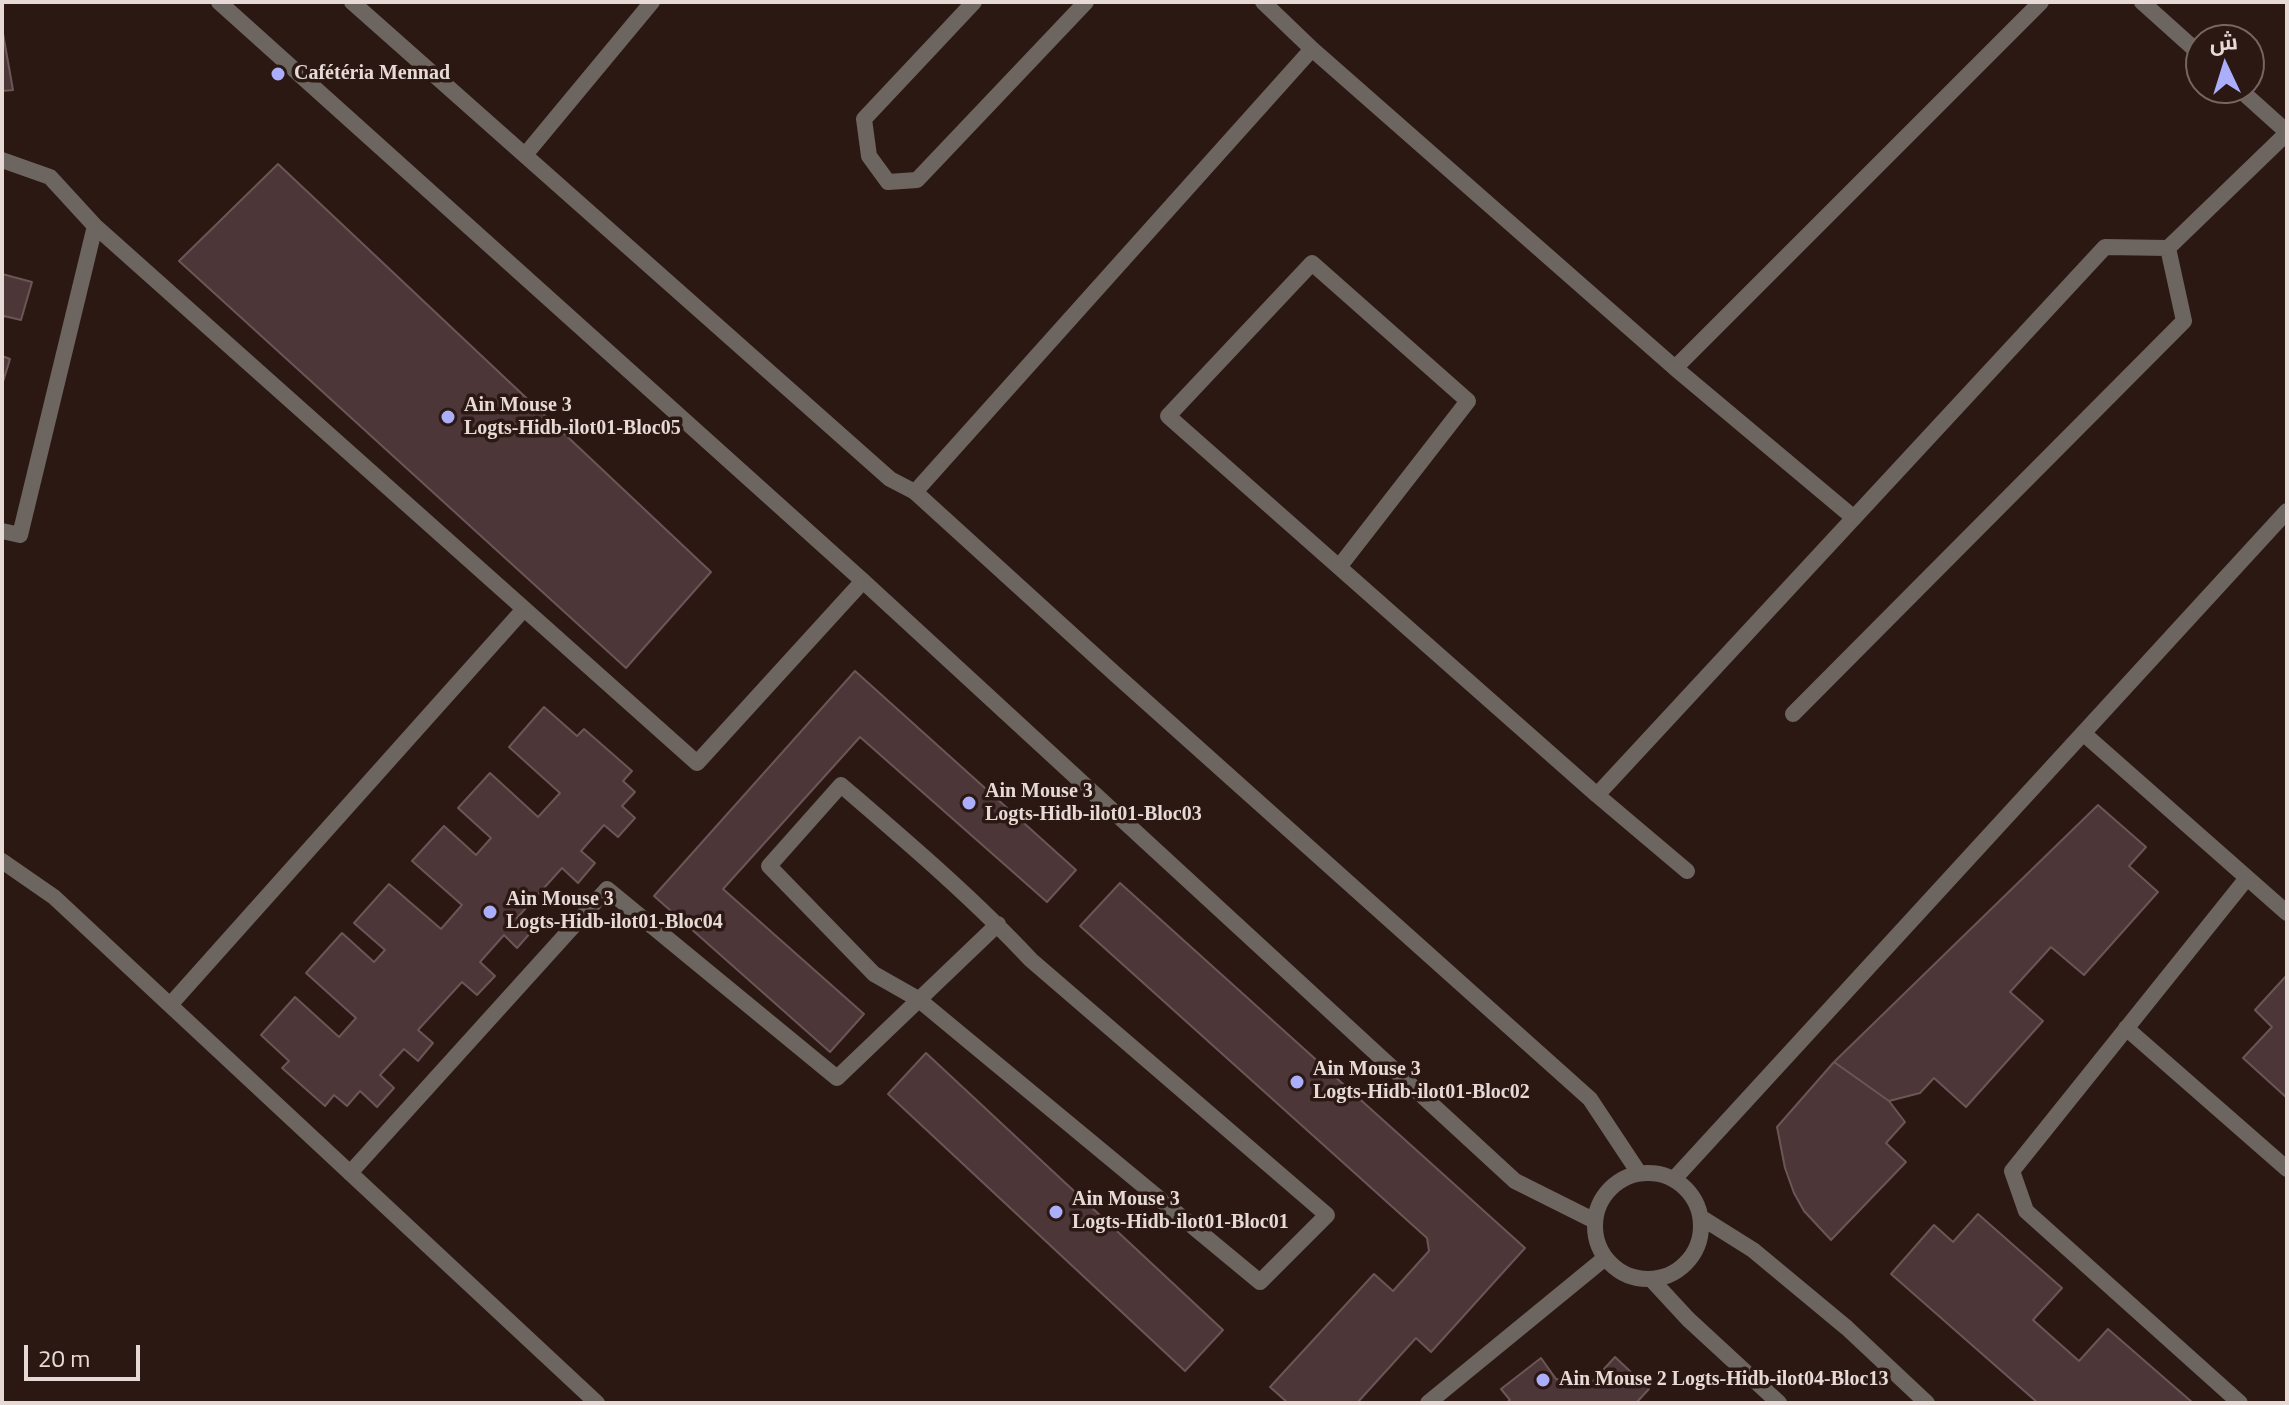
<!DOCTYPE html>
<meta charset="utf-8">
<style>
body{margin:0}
#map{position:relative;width:2289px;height:1405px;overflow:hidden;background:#2b1813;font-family:Georgia,Cairo,serif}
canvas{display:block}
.frame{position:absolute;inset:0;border:4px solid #e7dad6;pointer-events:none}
.north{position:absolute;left:2185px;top:24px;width:80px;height:80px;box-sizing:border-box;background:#2b1813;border:2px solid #766661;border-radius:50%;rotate:356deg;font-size:22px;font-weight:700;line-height:32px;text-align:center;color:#e7dad6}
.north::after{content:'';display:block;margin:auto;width:28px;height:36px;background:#abaffb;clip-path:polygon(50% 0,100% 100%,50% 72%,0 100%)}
.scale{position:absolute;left:24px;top:1345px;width:116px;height:36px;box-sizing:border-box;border:4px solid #e7dad6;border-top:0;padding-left:10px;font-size:24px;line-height:28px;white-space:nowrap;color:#e7dad6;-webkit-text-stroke:6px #2b1813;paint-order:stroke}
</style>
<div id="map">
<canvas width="2289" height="1405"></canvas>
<div class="frame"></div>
<div class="north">ش</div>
<div class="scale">20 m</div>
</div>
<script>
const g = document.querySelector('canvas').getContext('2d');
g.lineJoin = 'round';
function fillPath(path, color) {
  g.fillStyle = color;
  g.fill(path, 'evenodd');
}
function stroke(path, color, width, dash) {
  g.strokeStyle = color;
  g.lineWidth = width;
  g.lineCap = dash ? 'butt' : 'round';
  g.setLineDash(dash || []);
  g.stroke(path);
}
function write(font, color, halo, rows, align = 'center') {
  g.font = font + ' Georgia,serif';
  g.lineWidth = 7;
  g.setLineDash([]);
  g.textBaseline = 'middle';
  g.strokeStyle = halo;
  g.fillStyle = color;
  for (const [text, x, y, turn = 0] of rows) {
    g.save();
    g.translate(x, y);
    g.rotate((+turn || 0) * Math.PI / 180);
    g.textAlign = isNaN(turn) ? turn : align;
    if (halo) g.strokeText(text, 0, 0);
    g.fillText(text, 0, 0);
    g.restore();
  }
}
const building = new Path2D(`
 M 2,28 L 13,90 L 2,91 Z
 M 278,164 L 711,572 L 626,668 L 179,261 Z
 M 2,274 L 32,282 L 21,320 L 4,316 L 2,321 Z
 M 2,356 L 10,359 L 2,385 Z
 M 855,671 L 1076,870 L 1047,902 L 860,737 L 723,889 L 864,1014 L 830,1052 L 654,896 Z
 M 544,707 L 577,736 L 584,729 L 632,771 L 623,781 L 635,792 L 622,806 L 635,818 L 618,837 L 604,825 L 581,851 L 595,863 L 578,883 L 562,868 L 517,918 L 532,931 L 517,948 L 504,935 L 480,962 L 495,976 L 477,995 L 462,982 L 418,1030 L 433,1043 L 418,1061 L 404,1049 L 380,1075 L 394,1088 L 377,1107 L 360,1091 L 347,1106 L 334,1095 L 325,1106 L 282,1068 L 289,1061 L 261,1035 L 295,997 L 339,1037 L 356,1018 L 306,973 L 342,933 L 374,962 L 385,950 L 354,923 L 389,884 L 441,929 L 462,905 L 412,861 L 444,826 L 476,855 L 491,838 L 458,808 L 490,773 L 538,817 L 560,793 L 509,747 Z
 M 2098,805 L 2146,847 L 2129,866 L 2158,892 L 2084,975 L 2051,947 L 2010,992 L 2043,1021 L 1966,1107 L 1934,1078 L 1920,1093 L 1889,1101 L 1834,1062 Z
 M 1120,883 L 1525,1248 L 1431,1352 L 1416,1338 L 1357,1403 L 1288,1403 L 1270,1387 L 1374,1274 L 1393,1291 L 1429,1251 L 1427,1238 L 1080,926 Z
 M 2287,975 L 2287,1098 L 2243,1058 L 2272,1027 L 2255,1010 Z
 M 926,1053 L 1223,1330 L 1185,1371 L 888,1094 Z
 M 1834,1062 L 1889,1101 L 1905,1122 L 1886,1143 L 1906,1162 L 1831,1240 L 1804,1211 L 1794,1193 L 1785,1168 L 1777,1127 Z
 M 1978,1214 L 2062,1288 L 2033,1320 L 2079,1361 L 2108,1329 L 2193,1403 L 2038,1403 L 1891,1274 L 1934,1225 L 1953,1242 Z
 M 1615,1357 L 1649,1389 L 1636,1403 L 1506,1403 L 1510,1400 L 1501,1389 L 1541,1358 L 1556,1379 L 1592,1382 Z`);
fillPath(building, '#4c3638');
stroke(building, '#6c5557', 2);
stroke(new Path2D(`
 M 974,2 L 864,119 L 869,156 L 888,182 L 917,180 L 1086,2
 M 1263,2 L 1312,49 L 1675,368 L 2041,2
 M 2142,2 L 2201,55
 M 2238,88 L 2287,132
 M 525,155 L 652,2
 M 2,160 L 50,177 L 95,226 L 697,763 L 863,581
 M 1675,368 L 1854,518
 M 915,492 L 1312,49
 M 2,531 L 20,535 L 95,226
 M 1339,567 L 1468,401 L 1312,263 L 1168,416 L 1597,795 L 1687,871
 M 1793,714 L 2184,321 L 2168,248
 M 2083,733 L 2287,913
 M 841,785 C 906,841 972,897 1031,960 L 1327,1215 L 1260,1282 L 918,999 L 874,974 L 769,866 Z
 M 1597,795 L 2105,247 L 2168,248 L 2287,133
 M 2,861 L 54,897 L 597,1403
 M 170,1005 L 524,609
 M 2126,1028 L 2287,1169
 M 350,1173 L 607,889 L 837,1078 L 998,924
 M 1674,1179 L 2287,511
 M 1428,1403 L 1605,1258
 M 2240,1403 L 2026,1211 L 2012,1171 L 2247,878`), '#6d655f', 16);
stroke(new Path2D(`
 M 219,2 L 863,581 L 1515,1181 L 1595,1221
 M 352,2 L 890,479 L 915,492 L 1114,673 L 1590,1099 L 1639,1173
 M1595 1226a53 53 0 1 1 106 0a53 53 0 1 1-106 0Z
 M 1702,1218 L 1753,1250 L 1847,1328 L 1927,1403
 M 1651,1279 L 1688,1319 L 1779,1403`), '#6d655f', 16);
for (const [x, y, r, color] of [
 [278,74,8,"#abaffb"],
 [448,417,8,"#abaffb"],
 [969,803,8,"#abaffb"],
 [490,912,8,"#abaffb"],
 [1297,1082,8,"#abaffb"],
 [1056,1212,8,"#abaffb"],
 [1543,1380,8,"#abaffb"]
]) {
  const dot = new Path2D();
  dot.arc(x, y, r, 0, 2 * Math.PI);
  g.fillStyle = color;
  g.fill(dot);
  stroke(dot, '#2b1813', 3);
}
write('bold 20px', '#e7dad6', '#2b1813', [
 ["Cafétéria Mennad",294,74],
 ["Ain Mouse 3",464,406],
 ["Logts-Hidb-ilot01-Bloc05",464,429],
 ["Ain Mouse 3",985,792],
 ["Logts-Hidb-ilot01-Bloc03",985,815],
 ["Ain Mouse 3",506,900],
 ["Logts-Hidb-ilot01-Bloc04",506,923],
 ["Ain Mouse 3",1313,1070],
 ["Logts-Hidb-ilot01-Bloc02",1313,1093],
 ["Ain Mouse 3",1072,1200],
 ["Logts-Hidb-ilot01-Bloc01",1072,1223],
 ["Ain Mouse 2 Logts-Hidb-ilot04-Bloc13",1559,1380]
], 'left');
</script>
